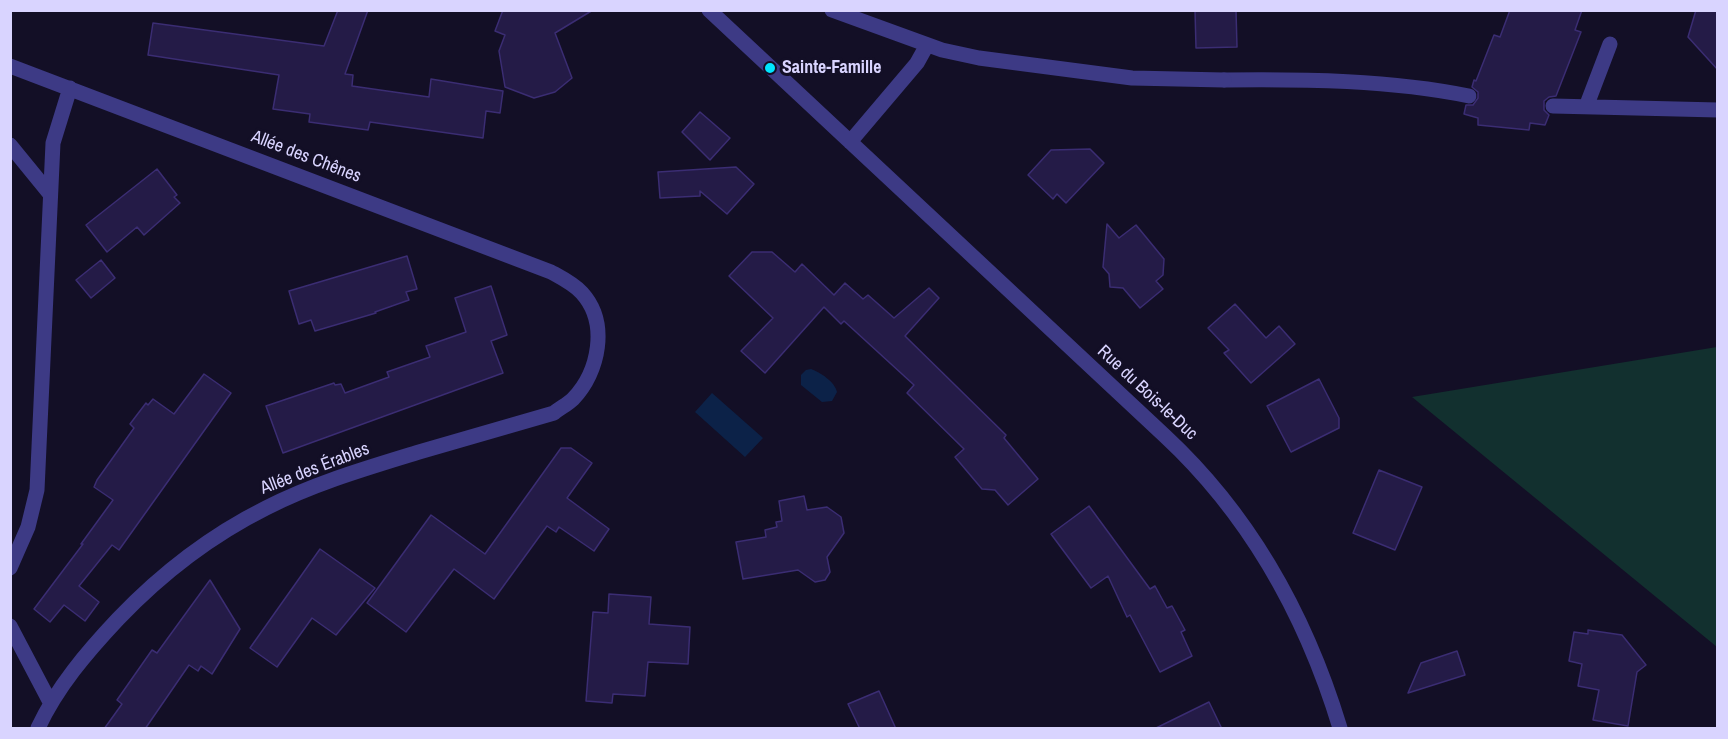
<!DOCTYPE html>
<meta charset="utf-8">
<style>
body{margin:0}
#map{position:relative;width:1728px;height:739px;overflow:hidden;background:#130f26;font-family:"Archivo Narrow",sans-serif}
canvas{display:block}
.frame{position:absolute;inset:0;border:12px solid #d9d4ff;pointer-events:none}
</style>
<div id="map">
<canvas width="1728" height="739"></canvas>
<div class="frame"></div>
</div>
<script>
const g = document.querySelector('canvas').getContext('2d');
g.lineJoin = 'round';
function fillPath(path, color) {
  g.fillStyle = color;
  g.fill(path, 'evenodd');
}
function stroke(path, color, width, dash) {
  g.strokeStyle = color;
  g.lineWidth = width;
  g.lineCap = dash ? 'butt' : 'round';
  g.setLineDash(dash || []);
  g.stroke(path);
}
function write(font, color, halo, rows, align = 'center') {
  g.font = font + ' "Archivo Narrow",sans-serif';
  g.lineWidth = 6;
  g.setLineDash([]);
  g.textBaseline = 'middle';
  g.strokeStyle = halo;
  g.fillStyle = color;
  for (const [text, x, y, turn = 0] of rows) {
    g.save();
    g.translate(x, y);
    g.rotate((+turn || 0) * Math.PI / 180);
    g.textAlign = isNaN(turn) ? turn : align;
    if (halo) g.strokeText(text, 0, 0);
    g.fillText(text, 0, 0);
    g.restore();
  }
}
fillPath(new Path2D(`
 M 1717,347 L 1717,647 L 1412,397 Z`), '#12302f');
fillPath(new Path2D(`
 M 811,369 C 820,372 835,382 837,392 L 832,401 L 822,402 L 801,385 L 801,375 L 806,370 Z
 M 712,393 L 763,438 L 745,457 L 695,412 Z`), '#0c2248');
const building = new Path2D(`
 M 338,10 L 368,10 L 345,74 L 353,75 L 352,86 L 429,97 L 431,79 L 503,91 L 500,113 L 486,111 L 483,138 L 370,122 L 368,130 L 309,122 L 310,114 L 273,109 L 279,75 L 148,55 L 153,23 L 324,46 Z
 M 503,10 L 593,10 L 555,33 L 572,78 L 555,92 L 534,98 L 505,87 L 499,51 L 505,35 L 495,31 Z
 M 1195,10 L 1236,10 L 1237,47 L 1196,48 Z
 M 1510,10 L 1582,10 L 1575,30 L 1581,32 L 1556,96 L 1549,97 L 1544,101 L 1544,110 L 1549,115 L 1545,125 L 1530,123 L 1529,130 L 1478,125 L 1478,118 L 1464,114 L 1466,105 L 1473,105 L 1478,98 L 1478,92 L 1472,87 L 1474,80 L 1476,81 L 1494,35 L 1500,37 Z
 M 1696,10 L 1718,10 L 1718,70 L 1688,37 Z
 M 700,112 L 730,138 L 710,160 L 682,132 Z
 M 1090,149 L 1104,163 L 1066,203 L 1057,194 L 1053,199 L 1028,175 L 1051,150 Z
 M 736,167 L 754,184 L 727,214 L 700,191 L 700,196 L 660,198 L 658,172 Z
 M 157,169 L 177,195 L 174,197 L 180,203 L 144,235 L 137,227 L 107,252 L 86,225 Z
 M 1107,224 L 1119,238 L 1136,225 L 1164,259 L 1163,275 L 1156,281 L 1163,289 L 1140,308 L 1123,288 L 1110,287 L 1109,274 L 1103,267 Z
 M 752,252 L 772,252 L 795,272 L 802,264 L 834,295 L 845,283 L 863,299 L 868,295 L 894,318 L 929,288 L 939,298 L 905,336 L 1006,435 L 1004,438 L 1038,479 L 1008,505 L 995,490 L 982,489 L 955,457 L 964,449 L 907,393 L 914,385 L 844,321 L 841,324 L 824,307 L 765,373 L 741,351 L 773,318 L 729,276 Z
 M 407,256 L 417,289 L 406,292 L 409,300 L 375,312 L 376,313 L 315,331 L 311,320 L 299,324 L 289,291 Z
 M 101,260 L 115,278 L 91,298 L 76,280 Z
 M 491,286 L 507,335 L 491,341 L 503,373 L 283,453 L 266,406 L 334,383 L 335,385 L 341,384 L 345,393 L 389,377 L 387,372 L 430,357 L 426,346 L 466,332 L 455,298 Z
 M 1235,304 L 1266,338 L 1279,326 L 1295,344 L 1251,383 L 1224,353 L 1229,350 L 1208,328 Z
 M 204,374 L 231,393 L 119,550 L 112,545 L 79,586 L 99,602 L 85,621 L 64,605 L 50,622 L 34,609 L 83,544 L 81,544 L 113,500 L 94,487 L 97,480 L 134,428 L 130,424 L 146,403 L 148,405 L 153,399 L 174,414 Z
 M 1319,379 L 1339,418 L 1339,428 L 1291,452 L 1267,406 Z
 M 561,448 L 571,448 L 592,463 L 567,498 L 609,529 L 594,551 L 559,527 L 556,532 L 547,526 L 494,599 L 454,569 L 406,632 L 367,603 L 431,515 L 485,554 Z
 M 1379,470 L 1422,487 L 1395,550 L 1353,533 Z
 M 804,496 L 807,510 L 827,507 L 841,517 L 844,533 L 827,557 L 830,572 L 825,580 L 815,582 L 798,570 L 743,579 L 736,542 L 766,537 L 765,530 L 777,527 L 776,522 L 782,521 L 779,501 Z
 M 1089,506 L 1150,589 L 1155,586 L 1167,608 L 1172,606 L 1185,630 L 1181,632 L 1192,656 L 1160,672 L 1130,615 L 1127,617 L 1108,576 L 1091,588 L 1051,534 Z
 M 320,549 L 375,588 L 336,635 L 312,618 L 277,667 L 250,648 Z
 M 210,580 L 240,629 L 212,674 L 201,666 L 198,671 L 189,665 L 145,729 L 104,729 L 122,704 L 117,700 L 152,650 L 157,653 Z
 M 609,594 L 651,597 L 649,624 L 690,627 L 688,664 L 648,662 L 645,696 L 613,694 L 612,703 L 586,701 L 593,612 L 608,613 Z
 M 1588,630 L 1622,635 L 1646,665 L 1637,672 L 1628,726 L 1593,720 L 1599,690 L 1578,686 L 1582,664 L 1569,661 L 1574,632 L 1588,634 Z
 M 1457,651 L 1465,675 L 1408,693 L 1421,663 Z
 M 879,691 L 896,729 L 860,729 L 848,704 Z
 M 1209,702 L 1222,729 L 1154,729 Z`);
fillPath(building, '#241b47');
stroke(building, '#3b2d73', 1.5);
stroke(new Path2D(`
 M 1224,80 C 1304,79 1391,80 1469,96
 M 1553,106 L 1718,110
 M 1586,107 L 1610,44`), '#3d3a85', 15);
stroke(new Path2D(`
 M 709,10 L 1165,436 C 1252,517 1306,616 1340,728
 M 832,10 L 942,50 L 979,58 L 1132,78 L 1224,80
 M 10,66 L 551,272 C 562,278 574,284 582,293 C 609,323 599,372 573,399 C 568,404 560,408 554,413 C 509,426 464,439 419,452 C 367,468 315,483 266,508 C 210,536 161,574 118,619 C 87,652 57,687 38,728
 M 850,142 L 917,63 L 927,45
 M 10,145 L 50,194
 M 10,568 L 28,527 L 37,490 L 53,143 L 70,88
 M 10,626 L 50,702`), '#3d3a85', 15);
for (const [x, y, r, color] of [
 [770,68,6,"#00e5ff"]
]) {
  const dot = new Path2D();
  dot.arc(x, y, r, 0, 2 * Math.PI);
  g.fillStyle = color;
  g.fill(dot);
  stroke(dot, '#130f26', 2);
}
write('bold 18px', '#d9d4ff', '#130f26', [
 ["Sainte-Famille",782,68]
], 'left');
write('18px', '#d9d4ff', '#130f26', [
 ["Allée des Chênes",306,157,21],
 ["Rue du Bois-le-Duc",1147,393,43],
 ["Allée des Érables",315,469,-21]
]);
</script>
